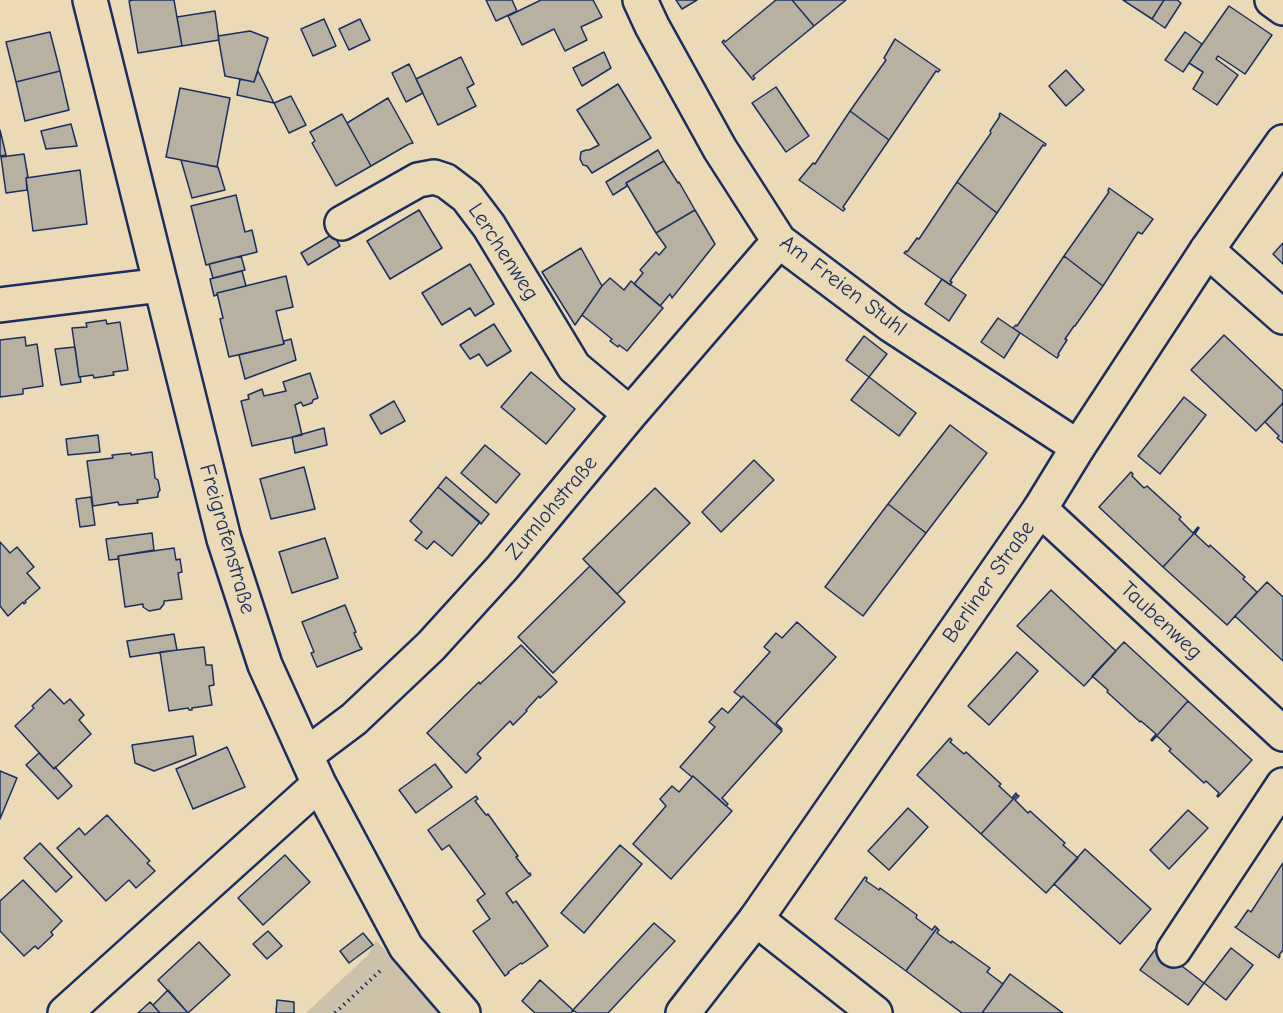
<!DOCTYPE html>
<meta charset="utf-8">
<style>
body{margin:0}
canvas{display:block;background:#ecdab7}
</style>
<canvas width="1283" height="1013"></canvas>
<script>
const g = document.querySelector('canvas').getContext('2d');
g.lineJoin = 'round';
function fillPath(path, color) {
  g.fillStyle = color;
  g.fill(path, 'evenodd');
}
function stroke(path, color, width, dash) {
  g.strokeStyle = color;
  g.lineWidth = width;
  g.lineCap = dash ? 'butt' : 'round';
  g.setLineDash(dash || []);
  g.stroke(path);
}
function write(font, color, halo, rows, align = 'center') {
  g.font = font + ' "Comic Neue",sans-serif';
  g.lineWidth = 6;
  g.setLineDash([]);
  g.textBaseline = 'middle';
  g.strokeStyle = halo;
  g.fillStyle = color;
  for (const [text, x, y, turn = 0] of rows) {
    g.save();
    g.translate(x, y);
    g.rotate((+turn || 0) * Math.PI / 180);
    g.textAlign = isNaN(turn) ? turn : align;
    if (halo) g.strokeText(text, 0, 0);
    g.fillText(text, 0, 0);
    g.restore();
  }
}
fillPath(new Path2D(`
 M 376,940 L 440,1013 L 306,1013 L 368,955 Z`), '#cec1aa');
const building = new Path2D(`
 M 133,0 L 174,0 L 182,46 L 138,53 L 129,1 Z
 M 486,0 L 512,0 L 517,11 L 496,21 Z
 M 541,0 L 593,0 L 602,17 L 581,27 L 587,40 L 565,51 L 554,29 L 522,45 L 508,16 Z
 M 676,0 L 697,0 L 682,9 Z
 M 776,0 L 792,0 L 814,26 L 753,76 L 755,78 L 753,80 L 722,42 L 724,40 L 725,42 Z
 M 792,0 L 846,0 L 814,26 Z
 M 1123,0 L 1164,0 L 1152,19 Z
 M 1164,0 L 1177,0 L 1181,3 L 1165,28 L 1152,19 Z
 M 1229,6 L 1272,35 L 1245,74 L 1218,56 L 1216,59 L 1238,75 L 1217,105 L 1193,89 L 1203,72 L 1189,63 Z
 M 215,11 L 219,40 L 182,46 L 177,17 Z
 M 324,19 L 336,46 L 313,56 L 301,29 Z
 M 360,19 L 370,40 L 349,50 L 339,29 Z
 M 250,31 L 268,38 L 254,82 L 225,76 L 218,36 Z
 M 50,32 L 60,71 L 16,82 L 6,42 Z
 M 1185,32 L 1202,44 L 1183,72 L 1165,60 Z
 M 895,39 L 940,70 L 938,72 L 936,71 L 889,140 L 850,111 L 886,60 L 884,58 Z
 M 604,52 L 611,68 L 582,86 L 573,68 Z
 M 461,57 L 474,84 L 467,88 L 476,106 L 438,125 L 416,79 Z
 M 409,64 L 423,93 L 406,102 L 392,73 Z
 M 1066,70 L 1084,90 L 1066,106 L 1049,86 Z
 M 60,71 L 69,110 L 25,121 L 16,82 Z
 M 258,71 L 274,103 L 237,95 L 240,79 L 254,82 Z
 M 618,84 L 651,138 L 592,173 L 587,166 L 583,165 L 580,159 L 581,152 L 586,150 L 589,150 L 599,145 L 577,110 Z
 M 776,87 L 809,136 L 786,152 L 752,103 Z
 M 180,88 L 230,98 L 217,167 L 166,157 Z
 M 291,96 L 306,125 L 289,133 L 274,103 Z
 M 388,98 L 413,143 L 409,144 L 371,166 L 347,123 Z
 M 850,111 L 889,140 L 843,207 L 845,209 L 843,211 L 799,180 L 813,163 L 815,164 Z
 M 1000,113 L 1046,144 L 1045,146 L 1043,145 L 997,213 L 957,182 L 991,133 L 990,131 L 1000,116 L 999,115 Z
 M 342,114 L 371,166 L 336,186 L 312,143 L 315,141 L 310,132 Z
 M 71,124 L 77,146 L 46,149 L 41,131 Z
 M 0,130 L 6,155 L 0,156 Z
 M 658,150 L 664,161 L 626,183 L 627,186 L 613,195 L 606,182 Z
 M 24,154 L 28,177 L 26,178 L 27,190 L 6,193 L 1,157 Z
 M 181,160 L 218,167 L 225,190 L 192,198 Z
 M 664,161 L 678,183 L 679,182 L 695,210 L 656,233 L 626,183 Z
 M 80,170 L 87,224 L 33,231 L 26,178 Z
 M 957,182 L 997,213 L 950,281 L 952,282 L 950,285 L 904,253 L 906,251 L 907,252 L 917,238 L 919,239 Z
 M 1109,188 L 1153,219 L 1142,234 L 1138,232 L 1103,286 L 1064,256 L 1109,192 L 1108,191 Z
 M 236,195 L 245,232 L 252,230 L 257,252 L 206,265 L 191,206 Z
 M 419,210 L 442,248 L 390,279 L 367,241 Z
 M 695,210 L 715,244 L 672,298 L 670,294 L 660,306 L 634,284 L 643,273 L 640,270 L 656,252 L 659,255 L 666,247 L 656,233 Z
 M 333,234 L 340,246 L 308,265 L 301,253 Z
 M 1283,243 L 1283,264 L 1273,254 Z
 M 581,248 L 602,286 L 575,325 L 542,272 Z
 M 241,256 L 245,270 L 213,278 L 209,264 Z
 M 1064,256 L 1103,286 L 1075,326 L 1074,326 L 1065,339 L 1067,340 L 1058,354 L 1059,355 L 1057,358 L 1013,328 L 1016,325 L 1017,326 Z
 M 470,264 L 494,304 L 475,316 L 470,308 L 442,325 L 422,293 Z
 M 242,271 L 246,286 L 217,293 L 217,295 L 214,296 L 210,279 Z
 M 286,276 L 293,307 L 276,311 L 284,344 L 229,357 L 220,319 L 223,318 L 217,293 Z
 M 610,278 L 624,290 L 631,281 L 663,308 L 627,351 L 619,345 L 618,347 L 610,341 L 612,339 L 582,315 L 602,286 Z
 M 942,279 L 966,295 L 949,321 L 925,304 Z
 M 998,318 L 1020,333 L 1004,358 L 981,342 Z
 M 106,320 L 107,324 L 120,322 L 128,370 L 113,372 L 114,375 L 94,378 L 93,375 L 79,377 L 72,328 L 87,327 L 86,323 Z
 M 494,324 L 511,351 L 487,366 L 479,354 L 470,359 L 460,345 Z
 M 1224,335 L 1283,391 L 1283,403 L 1256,431 L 1191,370 Z
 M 864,336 L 887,354 L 869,377 L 846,360 Z
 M 25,337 L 26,346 L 37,344 L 43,386 L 23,389 L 23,394 L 0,397 L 0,340 Z
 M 291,339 L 296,360 L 245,379 L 239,355 L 284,344 L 284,341 Z
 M 75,347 L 79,377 L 80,377 L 81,382 L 61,385 L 55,349 Z
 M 531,372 L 575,409 L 546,444 L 501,407 Z
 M 310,373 L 318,398 L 313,400 L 312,403 L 303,406 L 301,402 L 295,405 L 302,435 L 252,446 L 241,401 L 249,399 L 248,395 L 262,389 L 264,396 L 286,391 L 283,382 Z
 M 869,377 L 916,413 L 899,436 L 851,400 Z
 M 1184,397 L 1206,415 L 1160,474 L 1138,456 Z
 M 394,401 L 405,421 L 381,434 L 370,415 Z
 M 1283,403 L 1283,443 L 1277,438 L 1279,436 L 1265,422 Z
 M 950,425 L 987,453 L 926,533 L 888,504 Z
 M 324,428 L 327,445 L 295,453 L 292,437 Z
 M 98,435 L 100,452 L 68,455 L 66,439 Z
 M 485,445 L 520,474 L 496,503 L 461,473 Z
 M 152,452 L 155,478 L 158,480 L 160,490 L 158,493 L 158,497 L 137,500 L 138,503 L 119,505 L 118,502 L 93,506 L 87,461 L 113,458 L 112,455 L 131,453 L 131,455 Z
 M 754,460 L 774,480 L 721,532 L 702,512 Z
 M 304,467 L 315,509 L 271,519 L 260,479 Z
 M 1131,472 L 1133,474 L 1132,476 L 1144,488 L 1147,486 L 1181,517 L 1179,519 L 1193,533 L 1198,527 L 1199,528 L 1163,567 L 1099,507 Z
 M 446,477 L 489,514 L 481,524 L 438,487 Z
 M 438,487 L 480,522 L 452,556 L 434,541 L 427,549 L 415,540 L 422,532 L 410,521 Z
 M 655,488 L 690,523 L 617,594 L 583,559 Z
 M 91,497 L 95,525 L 80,527 L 76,499 Z
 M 888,504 L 926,533 L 863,616 L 825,587 Z
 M 1199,528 L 1195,534 L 1209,547 L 1210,545 L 1245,577 L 1243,579 L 1257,592 L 1227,625 L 1163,567 Z
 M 152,533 L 154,550 L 118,556 L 119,559 L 109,560 L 106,539 Z
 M 325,538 L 338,578 L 292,593 L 279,552 Z
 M 0,542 L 10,553 L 17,547 L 34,567 L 27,573 L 40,588 L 25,601 L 26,602 L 24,604 L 23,602 L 8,616 L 0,606 Z
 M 174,548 L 176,560 L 180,559 L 182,572 L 178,573 L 182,599 L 164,601 L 164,604 L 160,609 L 149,611 L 143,607 L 143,604 L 125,607 L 118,556 Z
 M 590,566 L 625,602 L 553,673 L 518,637 Z
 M 1267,582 L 1283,597 L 1283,661 L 1235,616 Z
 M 1051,590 L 1116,651 L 1084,686 L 1017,626 Z
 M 345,605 L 356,632 L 354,633 L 360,647 L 361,647 L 362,649 L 317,667 L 311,653 L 314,652 L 302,622 Z
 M 797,622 L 836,657 L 776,723 L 782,729 L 781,730 L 743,696 L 742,698 L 734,692 L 770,652 L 764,647 L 776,633 L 782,638 Z
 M 174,634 L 177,650 L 130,657 L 127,641 Z
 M 1124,642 L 1188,701 L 1152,741 L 1151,740 L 1156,734 L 1141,721 L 1140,722 L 1107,692 L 1108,690 L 1092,676 Z
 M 521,645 L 557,682 L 540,698 L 539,696 L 526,710 L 527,711 L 513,725 L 510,721 L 477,754 L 481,758 L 466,773 L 427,733 L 479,682 L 480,684 Z
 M 204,647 L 206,665 L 212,665 L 214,685 L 209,686 L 212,705 L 192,708 L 192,710 L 189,710 L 188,708 L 169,711 L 160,652 Z
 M 1017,652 L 1038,671 L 989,725 L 968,706 Z
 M 50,689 L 64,704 L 70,699 L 84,715 L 79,720 L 91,734 L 54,769 L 15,726 L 34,708 L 32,706 Z
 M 743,696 L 782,731 L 722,798 L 728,804 L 726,806 L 693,776 L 692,777 L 680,767 L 715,727 L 709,722 L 722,708 L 728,713 Z
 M 1188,701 L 1252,760 L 1218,797 L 1217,796 L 1219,793 L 1206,781 L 1204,783 L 1169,751 L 1171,749 L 1157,736 L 1152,741 Z
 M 193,736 L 196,755 L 154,771 L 135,763 L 132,745 Z
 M 950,738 L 952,740 L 950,742 L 964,754 L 966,752 L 1001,784 L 999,786 L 1012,798 L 1016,793 L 1017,795 L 981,834 L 917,775 Z
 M 227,747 L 245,787 L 193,809 L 176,769 Z
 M 39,753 L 54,769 L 55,767 L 72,786 L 58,799 L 26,765 Z
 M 435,764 L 452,787 L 416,813 L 399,790 Z
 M 0,771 L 17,778 L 0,819 Z
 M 693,776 L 732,811 L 671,879 L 633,844 L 666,806 L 660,799 L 672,786 L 679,792 Z
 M 1017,795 L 1019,796 L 1015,800 L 1028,813 L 1030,811 L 1065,843 L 1063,845 L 1078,858 L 1046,893 L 981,834 Z
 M 476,796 L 478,799 L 475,801 L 486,815 L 488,814 L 518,856 L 516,857 L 529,874 L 530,873 L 531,875 L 506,893 L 513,903 L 516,901 L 548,946 L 522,964 L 521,963 L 508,972 L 509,973 L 505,976 L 473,931 L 490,919 L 477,900 L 485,894 L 449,845 L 442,850 L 428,830 Z
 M 908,808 L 928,827 L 889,870 L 868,851 Z
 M 1188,810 L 1208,828 L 1169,869 L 1150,850 Z
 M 107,815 L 150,861 L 147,863 L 155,871 L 136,888 L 129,880 L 106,901 L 57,848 L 79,828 L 85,835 Z
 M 40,843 L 72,877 L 56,892 L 24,858 Z
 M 620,845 L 642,864 L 584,933 L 561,913 Z
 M 1085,849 L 1151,909 L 1120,944 L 1054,884 Z
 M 285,855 L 310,882 L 263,925 L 238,898 Z
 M 1283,863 L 1283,950 L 1279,955 L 1280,956 L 1279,958 L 1235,927 L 1237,926 L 1248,910 L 1251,912 Z
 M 865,877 L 867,878 L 866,881 L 879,890 L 880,888 L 917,915 L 916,918 L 932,930 L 935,926 L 937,928 L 906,971 L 835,919 Z
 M 23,880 L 62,921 L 51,932 L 53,935 L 38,949 L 35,946 L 24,956 L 0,931 L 0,901 Z
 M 654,923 L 675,941 L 608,1013 L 577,1013 L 573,1010 Z
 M 937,928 L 939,930 L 937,933 L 951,943 L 952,941 L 990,968 L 987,972 L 1003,984 L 982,1013 L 962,1013 L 906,971 Z
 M 268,931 L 282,946 L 267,959 L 253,944 Z
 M 363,933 L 373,945 L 349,963 L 340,951 Z
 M 199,942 L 230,975 L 188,1013 L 158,980 Z
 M 1157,947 L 1204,983 L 1188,1005 L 1140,970 Z
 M 1231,948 L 1253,965 L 1226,1000 L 1204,983 Z
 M 1010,974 L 1063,1013 L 982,1013 Z
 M 540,980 L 573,1010 L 571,1013 L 535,1013 L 522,1001 Z
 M 168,990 L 188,1013 L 160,1013 L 153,1005 Z
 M 277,1000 L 294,1002 L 294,1013 L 276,1013 Z
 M 150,1002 L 160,1013 L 138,1013 Z`);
fillPath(building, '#b8b0a1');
stroke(building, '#1b2f5e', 1.5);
const minor = new Path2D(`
 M 90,0 L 224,539 L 265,665 L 319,784 L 406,947 L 463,1013
 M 640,0 L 652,26 L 720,149 L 779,241 L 891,325 L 1078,447
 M 1272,0 L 1283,8
 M 342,223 L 418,180 L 434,177 L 446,181 L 467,197 L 489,226 L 574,367 L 630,414
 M 1207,250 L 1283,317
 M 0,305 L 161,285
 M 1040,509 L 1283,734
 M 306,755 L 354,719 L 431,646 L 502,568 L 630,414 L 779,241
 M 756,919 L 875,1013
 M 1174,950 L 1283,785
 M 65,1013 L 319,784`);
const tertiary = new Path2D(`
 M 683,1013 L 756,919 L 1040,509 L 1078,447 L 1207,250 L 1283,142`);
stroke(minor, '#1b2f5e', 38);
stroke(tertiary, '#1b2f5e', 38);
stroke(new Path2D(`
 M 335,1013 L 381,970`), '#1b2f5e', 4, [1.5, 4.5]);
stroke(minor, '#ecdab7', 33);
stroke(tertiary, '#ecdab7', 33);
write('22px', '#1b2f5e', '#ecdab7', [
 ["Lerchenweg",503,252,57],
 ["Am Freien Stuhl",843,286,37],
 ["Zumlohstraße",552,508,-50],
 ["Freigrafenstraße",227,539,74],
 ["Berliner Straße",989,582,-55],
 ["Taubenweg",1161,621,43]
]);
</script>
